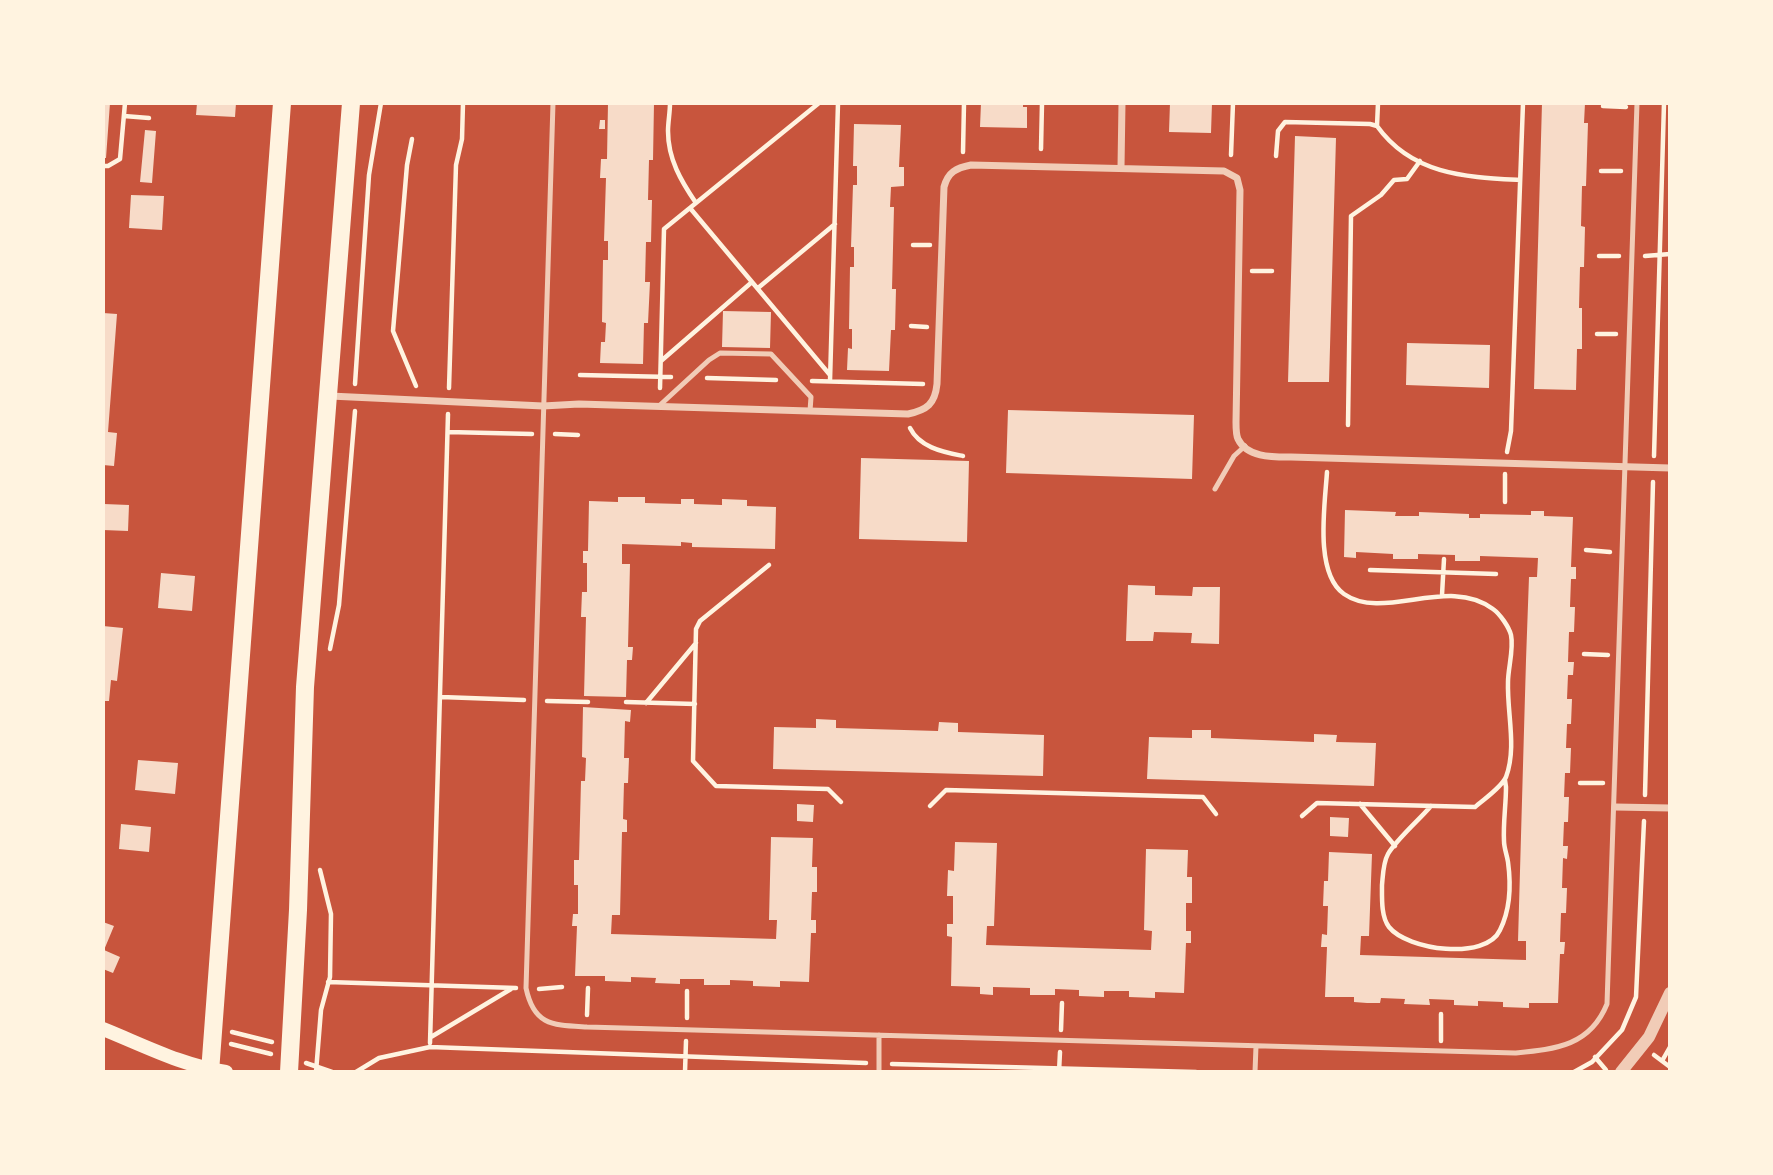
<!DOCTYPE html>
<style>
body{margin:0}
#map{position:relative;width:1773px;height:1175px;overflow:hidden;background:#c8553d;font-family:Spectral,serif}
canvas{display:block}
.frame{position:absolute;inset:0;border:105px solid #fff3e0;pointer-events:none}
</style>
<div id="map">
<canvas width="1773" height="1175"></canvas>
<div class="frame"></div>
</div>
<script>
const g = document.querySelector('canvas').getContext('2d');
g.lineJoin = 'round';
function fillPath(path, color) {
  g.fillStyle = color;
  g.fill(path, 'evenodd');
}
function stroke(path, color, width, dash) {
  g.strokeStyle = color;
  g.lineWidth = width;
  g.lineCap = dash ? 'butt' : 'round';
  g.setLineDash(dash || []);
  g.stroke(path);
}
fillPath(new Path2D(`
 M 103,103 L 110,103 L 106,158 L 103,158 Z
 M 197,103 L 236,103 L 235,117 L 196,115 Z
 M 608,103 L 654,103 L 653,160 L 649,160 L 648,200 L 652,200 L 651,242 L 646,242 L 645,282 L 650,282 L 648,323 L 644,323 L 643,364 L 600,363 L 601,342 L 605,342 L 606,323 L 602,322 L 603,260 L 608,260 L 608,241 L 604,241 L 606,178 L 600,178 L 601,159 L 607,159 Z
 M 981,103 L 1023,103 L 1023,107 L 1027,107 L 1027,128 L 980,127 Z
 M 1170,103 L 1212,103 L 1211,133 L 1169,132 Z
 M 1542,103 L 1585,103 L 1584,123 L 1588,123 L 1586,186 L 1582,186 L 1581,226 L 1585,227 L 1584,267 L 1580,267 L 1579,308 L 1582,308 L 1582,349 L 1577,349 L 1576,390 L 1534,389 Z
 M 600,120 L 605,120 L 605,129 L 599,129 Z
 M 854,124 L 901,125 L 899,167 L 904,167 L 904,186 L 891,187 L 890,207 L 894,207 L 892,289 L 896,289 L 895,330 L 891,330 L 889,371 L 847,370 L 848,348 L 852,349 L 852,329 L 849,329 L 850,267 L 854,267 L 854,247 L 851,247 L 853,185 L 857,185 L 857,166 L 853,166 Z
 M 145,130 L 156,131 L 152,183 L 140,182 Z
 M 1295,136 L 1336,138 L 1329,382 L 1288,382 Z
 M 131,195 L 164,196 L 162,230 L 129,228 Z
 M 723,311 L 771,312 L 770,348 L 722,347 Z
 M 103,313 L 117,314 L 108,432 L 117,433 L 114,466 L 103,465 Z
 M 1407,343 L 1490,345 L 1489,388 L 1406,385 Z
 M 1008,410 L 1194,415 L 1192,479 L 1006,473 Z
 M 861,458 L 969,461 L 967,542 L 859,539 Z
 M 618,497 L 645,497 L 645,503 L 681,504 L 681,499 L 694,499 L 694,504 L 722,505 L 722,499 L 747,500 L 747,506 L 776,507 L 775,549 L 692,547 L 692,543 L 681,542 L 681,546 L 622,544 L 622,564 L 630,564 L 628,647 L 633,647 L 632,660 L 627,660 L 626,697 L 584,696 L 586,617 L 581,617 L 582,592 L 587,592 L 587,563 L 583,563 L 583,551 L 588,551 L 589,501 L 618,502 Z
 M 104,504 L 129,505 L 128,531 L 103,530 Z
 M 1345,510 L 1396,512 L 1395,516 L 1419,516 L 1419,512 L 1469,514 L 1469,518 L 1480,518 L 1480,514 L 1531,515 L 1531,511 L 1544,511 L 1544,516 L 1573,517 L 1571,567 L 1576,567 L 1576,579 L 1571,579 L 1570,607 L 1575,607 L 1574,632 L 1569,632 L 1568,662 L 1574,662 L 1573,675 L 1568,675 L 1567,699 L 1572,699 L 1571,724 L 1567,724 L 1566,748 L 1571,748 L 1570,773 L 1565,773 L 1564,797 L 1569,797 L 1568,822 L 1564,822 L 1563,846 L 1568,846 L 1567,859 L 1563,858 L 1562,888 L 1567,888 L 1566,913 L 1561,913 L 1560,942 L 1565,942 L 1564,954 L 1560,954 L 1558,1003 L 1529,1003 L 1529,1008 L 1503,1007 L 1503,1002 L 1478,1001 L 1478,1006 L 1454,1005 L 1454,1000 L 1429,999 L 1430,1005 L 1404,1004 L 1405,999 L 1381,998 L 1380,1003 L 1367,1003 L 1354,1002 L 1354,997 L 1325,997 L 1327,947 L 1321,947 L 1322,934 L 1327,935 L 1328,906 L 1323,906 L 1324,881 L 1328,881 L 1329,852 L 1372,854 L 1369,936 L 1361,936 L 1360,955 L 1526,960 L 1526,941 L 1518,941 L 1526,660 L 1529,577 L 1537,577 L 1538,558 L 1480,556 L 1480,561 L 1455,561 L 1455,555 L 1418,554 L 1418,559 L 1393,559 L 1393,554 L 1356,552 L 1356,558 L 1344,557 Z
 M 161,573 L 195,576 L 192,611 L 158,608 Z
 M 1128,585 L 1155,586 L 1155,595 L 1192,596 L 1193,587 L 1220,587 L 1219,644 L 1191,643 L 1192,633 L 1154,632 L 1153,641 L 1126,641 Z
 M 103,626 L 123,628 L 117,681 L 111,680 L 109,701 L 103,701 Z
 M 583,707 L 631,710 L 630,722 L 625,721 L 624,758 L 629,758 L 628,783 L 624,783 L 623,819 L 627,820 L 627,832 L 622,832 L 620,915 L 612,915 L 611,934 L 776,939 L 777,920 L 769,920 L 771,837 L 813,838 L 812,867 L 817,867 L 817,892 L 812,892 L 811,920 L 816,920 L 816,933 L 811,933 L 809,982 L 780,981 L 780,987 L 753,986 L 753,981 L 730,980 L 730,985 L 704,985 L 704,979 L 680,979 L 680,984 L 655,983 L 656,978 L 631,977 L 631,982 L 605,981 L 605,976 L 575,976 L 577,926 L 572,926 L 573,914 L 578,914 L 578,885 L 574,885 L 574,860 L 579,860 L 581,781 L 585,781 L 586,758 L 582,757 Z
 M 816,719 L 836,720 L 836,728 L 938,731 L 939,722 L 958,723 L 958,732 L 1044,735 L 1043,776 L 773,769 L 774,727 L 816,728 Z
 M 1192,730 L 1211,730 L 1211,738 L 1314,742 L 1314,734 L 1337,735 L 1336,742 L 1376,743 L 1374,786 L 1147,779 L 1149,737 L 1192,738 Z
 M 138,760 L 178,763 L 175,794 L 135,790 Z
 M 797,804 L 814,805 L 813,822 L 797,821 Z
 M 1330,817 L 1349,818 L 1348,837 L 1330,836 Z
 M 121,824 L 151,827 L 149,852 L 119,849 Z
 M 955,842 L 997,843 L 994,926 L 987,926 L 986,945 L 1151,950 L 1152,931 L 1144,930 L 1146,849 L 1188,850 L 1187,877 L 1192,877 L 1192,903 L 1186,903 L 1186,931 L 1191,931 L 1191,943 L 1186,943 L 1184,993 L 1155,992 L 1155,998 L 1129,997 L 1129,991 L 1104,991 L 1104,997 L 1079,996 L 1079,990 L 1055,989 L 1055,995 L 1030,995 L 1030,988 L 993,987 L 993,995 L 980,994 L 980,987 L 951,986 L 952,937 L 947,936 L 947,924 L 953,924 L 953,896 L 947,896 L 948,870 L 954,871 Z
 M 103,922 L 114,926 L 104,950 L 120,957 L 113,973 L 103,969 Z`), '#f7dbc8');
stroke(new Path2D(`
 M 670,103 C 670,113 668,122 668,131 C 668,159 681,181 696,203
 M 1603,106 L 1626,107
 M 124,116 L 149,118
 M 1377,126 L 1378,103
 M 412,139 L 407,165 L 393,331 L 416,386
 M 1041,149 L 1042,103
 M 963,152 L 964,103
 M 1231,155 L 1233,103
 M 1276,156 L 1278,131 L 1285,122 L 1370,124 L 1377,126 C 1412,175 1466,177 1520,180
 M 103,166 L 108,166 L 120,159 L 125,103
 M 1601,171 L 1621,171
 M 690,208 L 830,375
 M 913,245 L 930,245
 M 1599,256 L 1619,256
 M 1645,256 L 1670,254
 M 1252,271 L 1272,271
 M 758,288 L 835,224
 M 911,326 L 927,327
 M 1597,334 L 1616,334
 M 661,361 L 752,282
 M 580,375 L 671,377
 M 707,378 L 776,380
 M 812,381 L 923,384
 M 830,381 L 838,103
 M 355,384 L 369,175 L 381,103
 M 449,388 L 456,165 L 462,139 L 463,103
 M 660,388 L 664,229 L 819,103
 M 1348,425 L 1351,216 L 1381,195 L 1394,180 L 1407,179 L 1420,161
 M 910,428 C 920,448 944,452 963,456
 M 448,432 L 532,434
 M 555,434 L 578,435
 M 1507,452 L 1511,431 L 1523,103
 M 1654,456 L 1664,103
 M 1505,502 L 1505,474
 M 1586,550 L 1610,552
 M 769,565 L 700,621 L 696,629 L 693,761 L 716,786 L 828,789 L 841,802
 M 1370,570 L 1496,574
 M 1442,595 L 1444,559
 M 330,649 L 339,605 L 355,411
 M 1584,654 L 1608,655
 M 441,697 L 524,700
 M 547,701 L 588,702
 M 626,702 L 695,704
 M 646,703 L 696,643
 M 1580,783 L 1603,783
 M 1645,795 L 1653,482
 M 1360,804 L 1395,846
 M 930,806 L 946,790 L 1203,797 L 1216,814
 M 1431,806 C 1420,819 1396,840 1388,854 C 1383,863 1383,875 1382,885 C 1382,898 1381,917 1389,927 C 1407,950 1486,961 1500,930 C 1510,910 1511,884 1508,862 C 1507,855 1504,848 1504,841 C 1503,823 1506,805 1506,787 L 1505,780
 M 1302,816 L 1317,803 L 1475,807 C 1484,799 1501,788 1506,777 C 1517,747 1507,714 1508,682 C 1508,668 1514,649 1511,635 C 1509,627 1500,614 1493,609 C 1448,575 1384,622 1344,594 C 1314,573 1325,504 1327,472
 M 328,982 L 516,988
 M 539,989 L 562,987
 M 587,1015 L 588,988
 M 687,1018 L 687,991
 M 1061,1030 L 1062,1003
 M 232,1032 L 272,1042
 M 431,1037 L 511,989
 M 1441,1041 L 1441,1014
 M 430,1043 L 448,414
 M 231,1044 L 271,1054
 M 1654,1055 L 1670,1067
 M 1595,1057 L 1606,1070
 M 1662,1061 L 1670,1047
 M 306,1063 L 332,1072
 M 892,1064 L 1196,1072
 M 316,1072 L 321,1010 L 330,977 L 331,914 L 320,870
 M 356,1072 L 379,1058 L 430,1047 L 866,1063
 M 685,1072 L 686,1041
 M 1059,1072 L 1060,1052
 M 1574,1072 L 1592,1062 L 1622,1030 L 1636,997 L 1644,821`), '#fff3e0', 4.5);
stroke(new Path2D(`
 M 553,103 L 526,988 C 534,1026 553,1025 587,1027 L 1515,1053 C 1556,1049 1590,1046 1607,1004 L 1637,103
 M 659,406 L 709,360 L 720,353 L 771,354 L 811,397 L 810,411
 M 1215,489 L 1234,456 L 1245,446
 M 879,1072 L 879,1035
 M 1255,1072 L 1256,1046`), '#f1ccb7', 5);
stroke(new Path2D(`
 M 1121,167 L 1122,103
 M 330,396 L 543,406 L 579,404 L 908,414 C 927,410 935,404 937,384 L 944,187 C 948,172 956,168 971,165 L 1224,171 L 1237,178 L 1240,190 L 1236,422 C 1236,427 1236,435 1238,439 C 1247,458 1274,457 1291,457 L 1670,468
 M 1615,807 L 1670,808`), '#f1ccb7', 7);
stroke(new Path2D(`
 M 1621,1072 L 1649,1037 L 1670,993`), '#f1ccb7', 12);
stroke(new Path2D(`
 M 103,1029 C 143,1045 183,1066 226,1072`), '#fff3e0', 14);
stroke(new Path2D(`
 M 210,1072 L 282,103
 M 289,1072 L 298,910 L 305,687 L 351,103`), '#fff3e0', 18);
</script>
